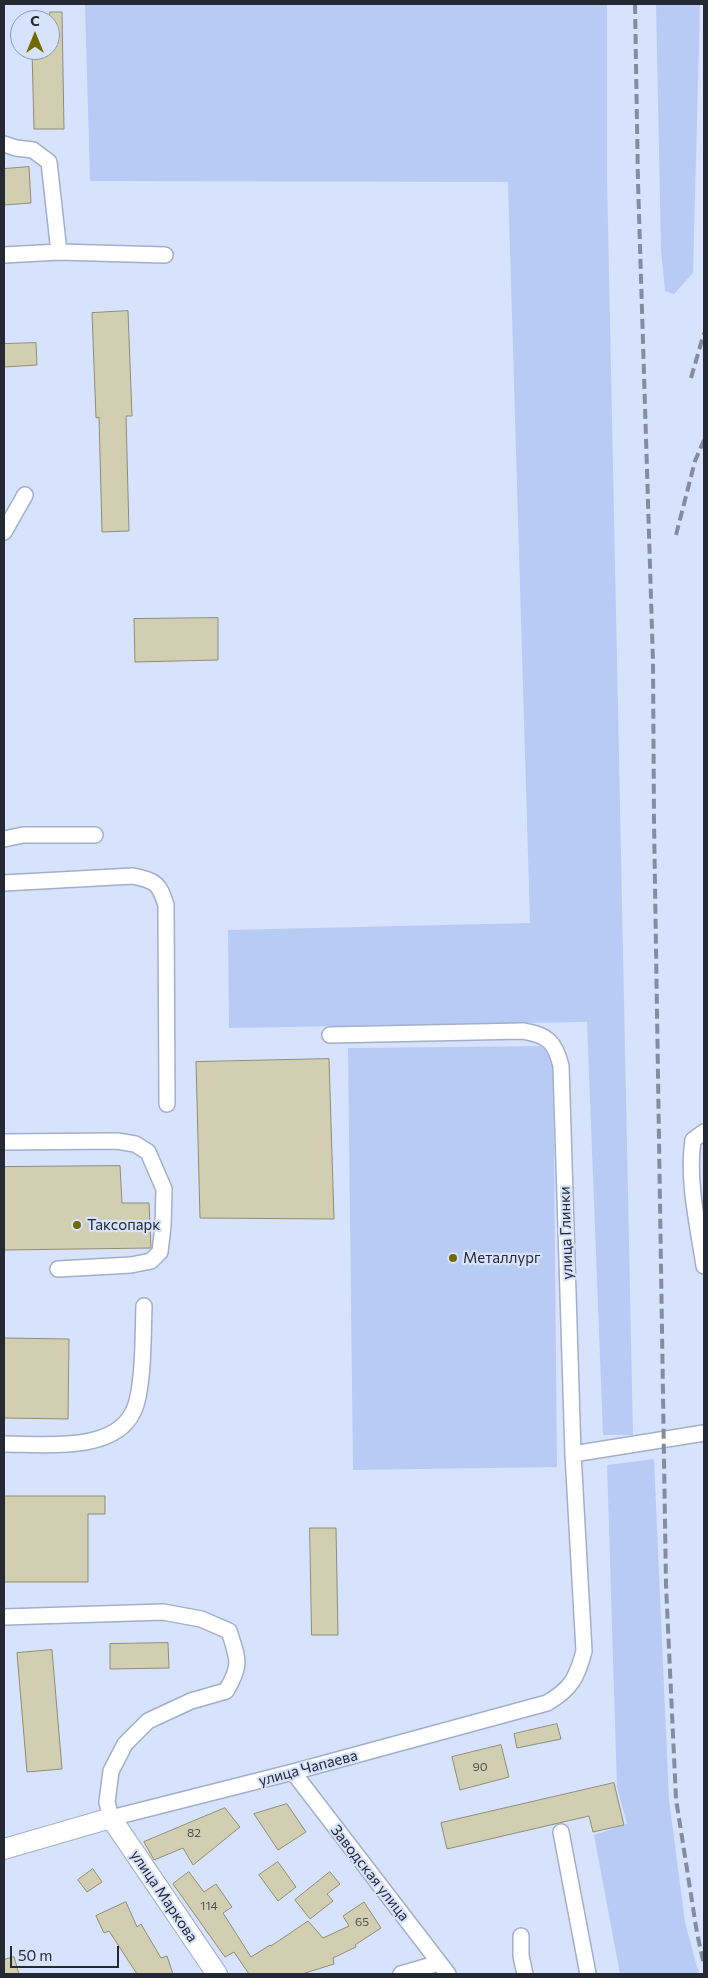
<!DOCTYPE html>
<meta charset="utf-8">
<style>
body{margin:0}
#map{position:relative;width:708px;height:1978px;overflow:hidden;background:#d7e3fd;font-family:Commissioner,sans-serif}
canvas{display:block}
.frame{position:absolute;inset:0;border:5px solid #252933;pointer-events:none}
.north{position:absolute;left:10px;top:10px;width:50px;height:50px;box-sizing:border-box;background:#d7e3fd;border:1px solid #9099ac;border-radius:50%;rotate:0deg;font-size:14px;font-weight:700;line-height:20px;text-align:center;color:#252933}
.north::after{content:'';display:block;margin:auto;width:18px;height:22px;background:#746800;clip-path:polygon(50% 0,100% 100%,50% 72%,0 100%)}
.scale{position:absolute;left:10px;top:1946px;width:109px;height:22px;box-sizing:border-box;border:2px solid #252933;border-top:0;padding-left:6px;font-size:15px;line-height:18px;white-space:nowrap;color:#252933;-webkit-text-stroke:4px #d7e3fd;paint-order:stroke}
</style>
<div id="map">
<canvas width="708" height="1978"></canvas>
<div class="frame"></div>
<div class="north">С</div>
<div class="scale">50 m</div>
</div>
<script>
const g = document.querySelector('canvas').getContext('2d');
g.lineJoin = 'round';
function fillPath(path, color) {
  g.fillStyle = color;
  g.fill(path, 'evenodd');
}
function stroke(path, color, width, dash) {
  g.strokeStyle = color;
  g.lineWidth = width;
  g.lineCap = dash ? 'butt' : 'round';
  g.setLineDash(dash || []);
  g.stroke(path);
}
function write(font, color, halo, rows, align = 'center') {
  g.font = font + ' Commissioner,sans-serif';
  g.lineWidth = 4.5;
  g.setLineDash([]);
  g.textBaseline = 'middle';
  g.strokeStyle = halo;
  g.fillStyle = color;
  for (const [text, x, y, turn = 0] of rows) {
    g.save();
    g.translate(x, y);
    g.rotate((+turn || 0) * Math.PI / 180);
    g.textAlign = isNaN(turn) ? turn : align;
    if (halo) g.strokeText(text, 0, 0);
    g.fillText(text, 0, 0);
    g.restore();
  }
}
fillPath(new Path2D(`
 M 85,4 L 607,4 L 607,176 L 633,1435 L 603,1435 L 587,1022 L 229,1028 L 228,930 L 530,923 L 508,182 L 90,181 Z
 M 656,4 L 700,4 L 693,273 L 674,294 L 665,291 L 661,250 Z
 M 553,1046 L 557,1467 L 353,1470 L 348,1048 Z
 M 654,1459 L 669,1800 L 685,1922 L 699,1974 L 620,1974 L 594,1835 L 627,1824 L 617,1787 L 607,1465 Z`), '#b8cbf5');
const building = new Path2D(`
 M 50,12 L 62,12 L 64,129 L 34,129 L 32,50 L 50,50 Z
 M 29,167 L 31,203 L 4,205 L 4,169 Z
 M 128,311 L 132,416 L 126,416 L 129,531 L 102,532 L 99,417 L 96,418 L 92,313 Z
 M 36,343 L 37,365 L 4,367 L 4,344 Z
 M 218,618 L 218,660 L 135,662 L 134,619 Z
 M 329,1059 L 334,1219 L 200,1218 L 196,1062 Z
 M 120,1166 L 122,1203 L 149,1203 L 151,1248 L 4,1250 L 4,1167 Z
 M 4,1338 L 69,1339 L 68,1419 L 4,1418 Z
 M 4,1496 L 105,1496 L 105,1514 L 88,1514 L 88,1582 L 4,1582 Z
 M 310,1528 L 336,1528 L 338,1635 L 312,1635 Z
 M 168,1643 L 169,1668 L 110,1669 L 110,1644 Z
 M 52,1650 L 62,1769 L 27,1772 L 17,1653 Z
 M 557,1724 L 561,1739 L 517,1748 L 514,1734 Z
 M 501,1745 L 509,1777 L 460,1790 L 452,1757 Z
 M 614,1783 L 624,1825 L 593,1832 L 589,1816 L 447,1849 L 441,1823 Z
 M 287,1804 L 306,1832 L 278,1850 L 254,1814 Z
 M 225,1808 L 240,1827 L 193,1865 L 183,1848 L 154,1860 L 144,1842 Z
 M 278,1862 L 296,1887 L 278,1901 L 259,1875 Z
 M 93,1869 L 102,1882 L 87,1892 L 78,1880 Z
 M 189,1872 L 204,1892 L 216,1884 L 232,1907 L 223,1913 L 251,1957 L 270,1945 L 271,1946 L 308,1921 L 323,1938 L 349,1926 L 343,1916 L 364,1902 L 381,1928 L 355,1945 L 356,1947 L 333,1958 L 334,1964 L 302,1974 L 249,1974 L 234,1952 L 225,1957 L 173,1884 Z
 M 330,1872 L 340,1884 L 327,1894 L 333,1901 L 310,1919 L 295,1900 Z
 M 126,1902 L 137,1927 L 141,1924 L 161,1958 L 167,1956 L 173,1974 L 137,1974 L 109,1931 L 104,1933 L 96,1916 Z
 M 14,1957 L 19,1974 L 4,1974 L 4,1960 Z`);
fillPath(building, '#d1ceb2');
stroke(building, '#908d72', 1);
const minor = new Path2D(`
 M 4,144 L 16,148 L 33,150 L 49,162 L 59,252
 M 4,255 L 59,252 L 165,255
 M 4,532 L 25,495
 M 4,839 L 23,835 L 95,835
 M 4,883 L 133,876 C 156,881 159,883 166,905 L 167,1104
 M 704,1132 L 693,1140 C 687,1181 698,1225 704,1266
 M 4,1142 L 117,1141 L 135,1144 L 148,1152 L 164,1189 L 163,1226 L 160,1252 L 151,1261 L 131,1265 L 58,1269
 M 4,1444 C 42,1444 114,1453 133,1412 C 144,1391 143,1332 144,1306
 M 573,1454 L 704,1433
 M 4,1617 L 163,1612 L 201,1619 L 229,1631 C 238,1659 242,1665 226,1691 L 191,1701 L 148,1721 L 125,1744 L 111,1771 L 107,1802 L 111,1818 L 293,1772 L 547,1703 C 571,1689 577,1678 584,1651 L 573,1454 L 561,1066 C 555,1042 548,1035 523,1031 L 330,1035
 M 293,1772 L 448,1974
 M 561,1832 L 588,1974
 M 521,1936 L 521,1956 L 525,1974
 M 401,1974 L 439,1963`);
const major = new Path2D(`
 M 4,1849 L 111,1818 L 217,1974`);
stroke(minor, '#a3afc8', 18);
stroke(major, '#a3afc8', 22);
stroke(minor, '#fff', 15);
stroke(major, '#fff', 20);
stroke(new Path2D(`
 M 635,4 L 638,182 L 653,662 L 654,821 L 666,1585 L 676,1799 L 697,1933 L 704,1965
 M 691,378 L 704,333
 M 676,535 L 695,461 L 704,440`), '#848d9f', 4, [10, 5]);
for (const [x, y, r, color] of [
 [77,1225,5,"#746800"],
 [453,1258,5,"#746800"]
]) {
  const dot = new Path2D();
  dot.arc(x, y, r, 0, 2 * Math.PI);
  g.fillStyle = color;
  g.fill(dot);
  stroke(dot, '#d7e3fd', 2);
}
write('12px', '#505253', null, [
 ["90",480,1767],
 ["82",194,1833],
 ["114",209,1906],
 ["65",362,1922]
]);
write('15px', '#252933', '#d7e3fd', [
 ["Таксопарк",87,1225],
 ["Металлург",463,1258]
], 'left');
write('15px', '#252933', '#d7e3fd', [
 ["улица Глинки",566,1233,-92],
 ["улица Чапаева",308,1768,-15],
 ["Заводская улица",370,1873,52],
 ["улица Маркова",164,1896,56]
]);
</script>
